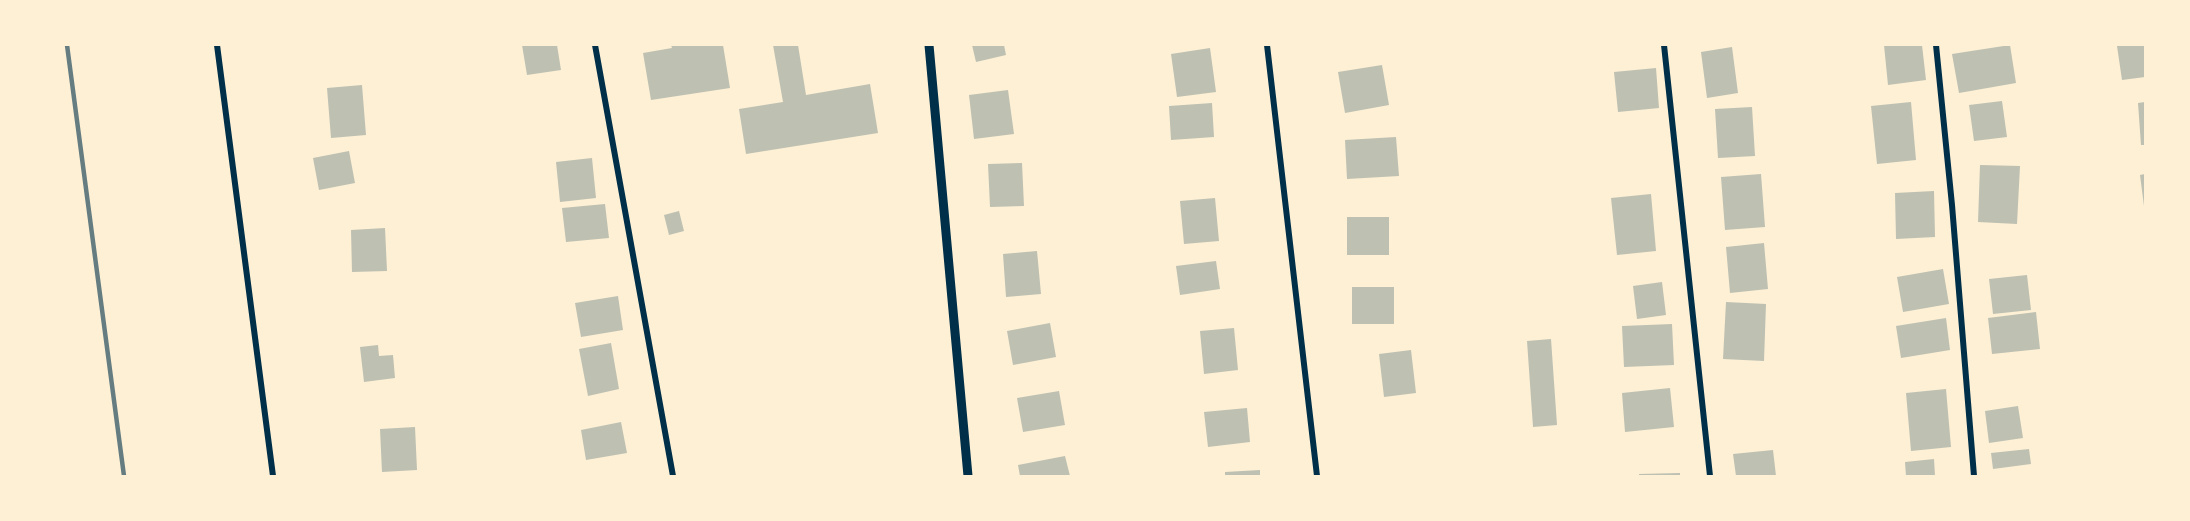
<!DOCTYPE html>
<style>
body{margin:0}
#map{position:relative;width:2190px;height:521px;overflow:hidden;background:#fdf0d5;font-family:Montserrat,sans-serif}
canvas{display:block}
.frame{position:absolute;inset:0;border:46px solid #fdf0d5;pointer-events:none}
</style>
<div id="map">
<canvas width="2190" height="521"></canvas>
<div class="frame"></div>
</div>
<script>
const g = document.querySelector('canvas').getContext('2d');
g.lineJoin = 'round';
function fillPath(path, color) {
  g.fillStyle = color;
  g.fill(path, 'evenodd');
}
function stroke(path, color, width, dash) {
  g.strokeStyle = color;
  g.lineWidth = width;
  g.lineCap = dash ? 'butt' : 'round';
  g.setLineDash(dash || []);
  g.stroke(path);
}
fillPath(new Path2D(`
 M 522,45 L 557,45 L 561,70 L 527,75 Z
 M 671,45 L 723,45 L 730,88 L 651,100 L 643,53 L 672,48 Z
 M 773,45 L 798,45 L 806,95 L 870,84 L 878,133 L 746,154 L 739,109 L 783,102 Z
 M 972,45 L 1004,45 L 1006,55 L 976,62 Z
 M 1884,45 L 1922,45 L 1926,80 L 1888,85 Z
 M 2010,45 L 2016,83 L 1959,93 L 1952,54 Z
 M 2145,45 L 2145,77 L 2122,80 L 2117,46 Z
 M 1732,47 L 1738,93 L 1707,98 L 1701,52 Z
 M 1210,48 L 1216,92 L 1177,97 L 1171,54 Z
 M 1382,65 L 1389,105 L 1345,113 L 1338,72 Z
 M 1656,68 L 1659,108 L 1618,112 L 1614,72 Z
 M 362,85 L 366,135 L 331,138 L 327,88 Z
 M 1008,90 L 1014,134 L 974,139 L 969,95 Z
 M 2002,101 L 2007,137 L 1974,141 L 1969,105 Z
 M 1911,102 L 1916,160 L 1877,164 L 1871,106 Z
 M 2145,102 L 2145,145 L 2141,145 L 2138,103 Z
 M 1212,103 L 1214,137 L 1171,140 L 1169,106 Z
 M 1752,107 L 1755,156 L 1718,158 L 1715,109 Z
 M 1396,137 L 1399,176 L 1347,179 L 1345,140 Z
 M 349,151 L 355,183 L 319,190 L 313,158 Z
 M 592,158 L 596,198 L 560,202 L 556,162 Z
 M 1022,163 L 1024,206 L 990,207 L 988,164 Z
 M 1980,165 L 2020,166 L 2017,224 L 1978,222 Z
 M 1761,174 L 1765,227 L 1725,230 L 1721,177 Z
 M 2145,174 L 2145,206 L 2144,206 L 2140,175 Z
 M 1934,191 L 1935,237 L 1896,239 L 1895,193 Z
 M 1651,194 L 1656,251 L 1617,255 L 1611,198 Z
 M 1215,198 L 1219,241 L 1184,244 L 1180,201 Z
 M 605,204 L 609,238 L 566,242 L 562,208 Z
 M 679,211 L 684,231 L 669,235 L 664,215 Z
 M 1347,217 L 1389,217 L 1389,255 L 1347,255 Z
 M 385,228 L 387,271 L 352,272 L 351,230 Z
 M 1764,243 L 1768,289 L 1730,293 L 1726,247 Z
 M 1037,251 L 1041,294 L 1006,297 L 1003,254 Z
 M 1216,261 L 1220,289 L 1180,295 L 1176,266 Z
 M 1943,269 L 1949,304 L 1903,312 L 1897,277 Z
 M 2027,275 L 2031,310 L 1993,314 L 1989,279 Z
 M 1662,282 L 1666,315 L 1637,319 L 1633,286 Z
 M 1352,287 L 1394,287 L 1394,324 L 1352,324 Z
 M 618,296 L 623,330 L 581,337 L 575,303 Z
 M 1726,302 L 1766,304 L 1764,361 L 1723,359 Z
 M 2036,312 L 2040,349 L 1992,354 L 1988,318 Z
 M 1946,318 L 1950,350 L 1901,358 L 1896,326 Z
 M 1050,323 L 1056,357 L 1013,365 L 1007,331 Z
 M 1672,324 L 1674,365 L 1624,367 L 1622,326 Z
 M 1234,328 L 1238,370 L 1204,374 L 1200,331 Z
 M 1551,339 L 1557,425 L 1533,427 L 1527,341 Z
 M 611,343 L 619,389 L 588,396 L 579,349 Z
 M 378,345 L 379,356 L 393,355 L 395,378 L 364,382 L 360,347 Z
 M 1411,350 L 1416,393 L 1384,397 L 1379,354 Z
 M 1670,388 L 1674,427 L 1625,432 L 1622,393 Z
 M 1946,389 L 1951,447 L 1911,451 L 1906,393 Z
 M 1059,391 L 1065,425 L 1023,432 L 1017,398 Z
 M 2018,406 L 2023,438 L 1989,443 L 1985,411 Z
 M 1247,408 L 1250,442 L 1208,447 L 1204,412 Z
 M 621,422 L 627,453 L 586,460 L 581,430 Z
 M 415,427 L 417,470 L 382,472 L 380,429 Z
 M 2029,449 L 2031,464 L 1993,469 L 1991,453 Z
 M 1773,450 L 1776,476 L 1736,476 L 1733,454 Z
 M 1065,456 L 1070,476 L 1020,476 L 1018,465 Z
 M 1934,459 L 1935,476 L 1906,476 L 1905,462 Z
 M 1260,470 L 1260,476 L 1225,476 L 1225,472 Z
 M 1680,473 L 1680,476 L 1639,476 L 1639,474 Z`), '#bec0b2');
stroke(new Path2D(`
 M 217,45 L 273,476
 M 595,45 L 673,476
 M 1267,45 L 1317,476
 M 1664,45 L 1710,476
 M 1936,45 L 1952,205 L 1974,476`), '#003049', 6);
stroke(new Path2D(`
 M 929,45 L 968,476`), '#003049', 9);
stroke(new Path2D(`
 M 67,45 L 124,476`), '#657d81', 4.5);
</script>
